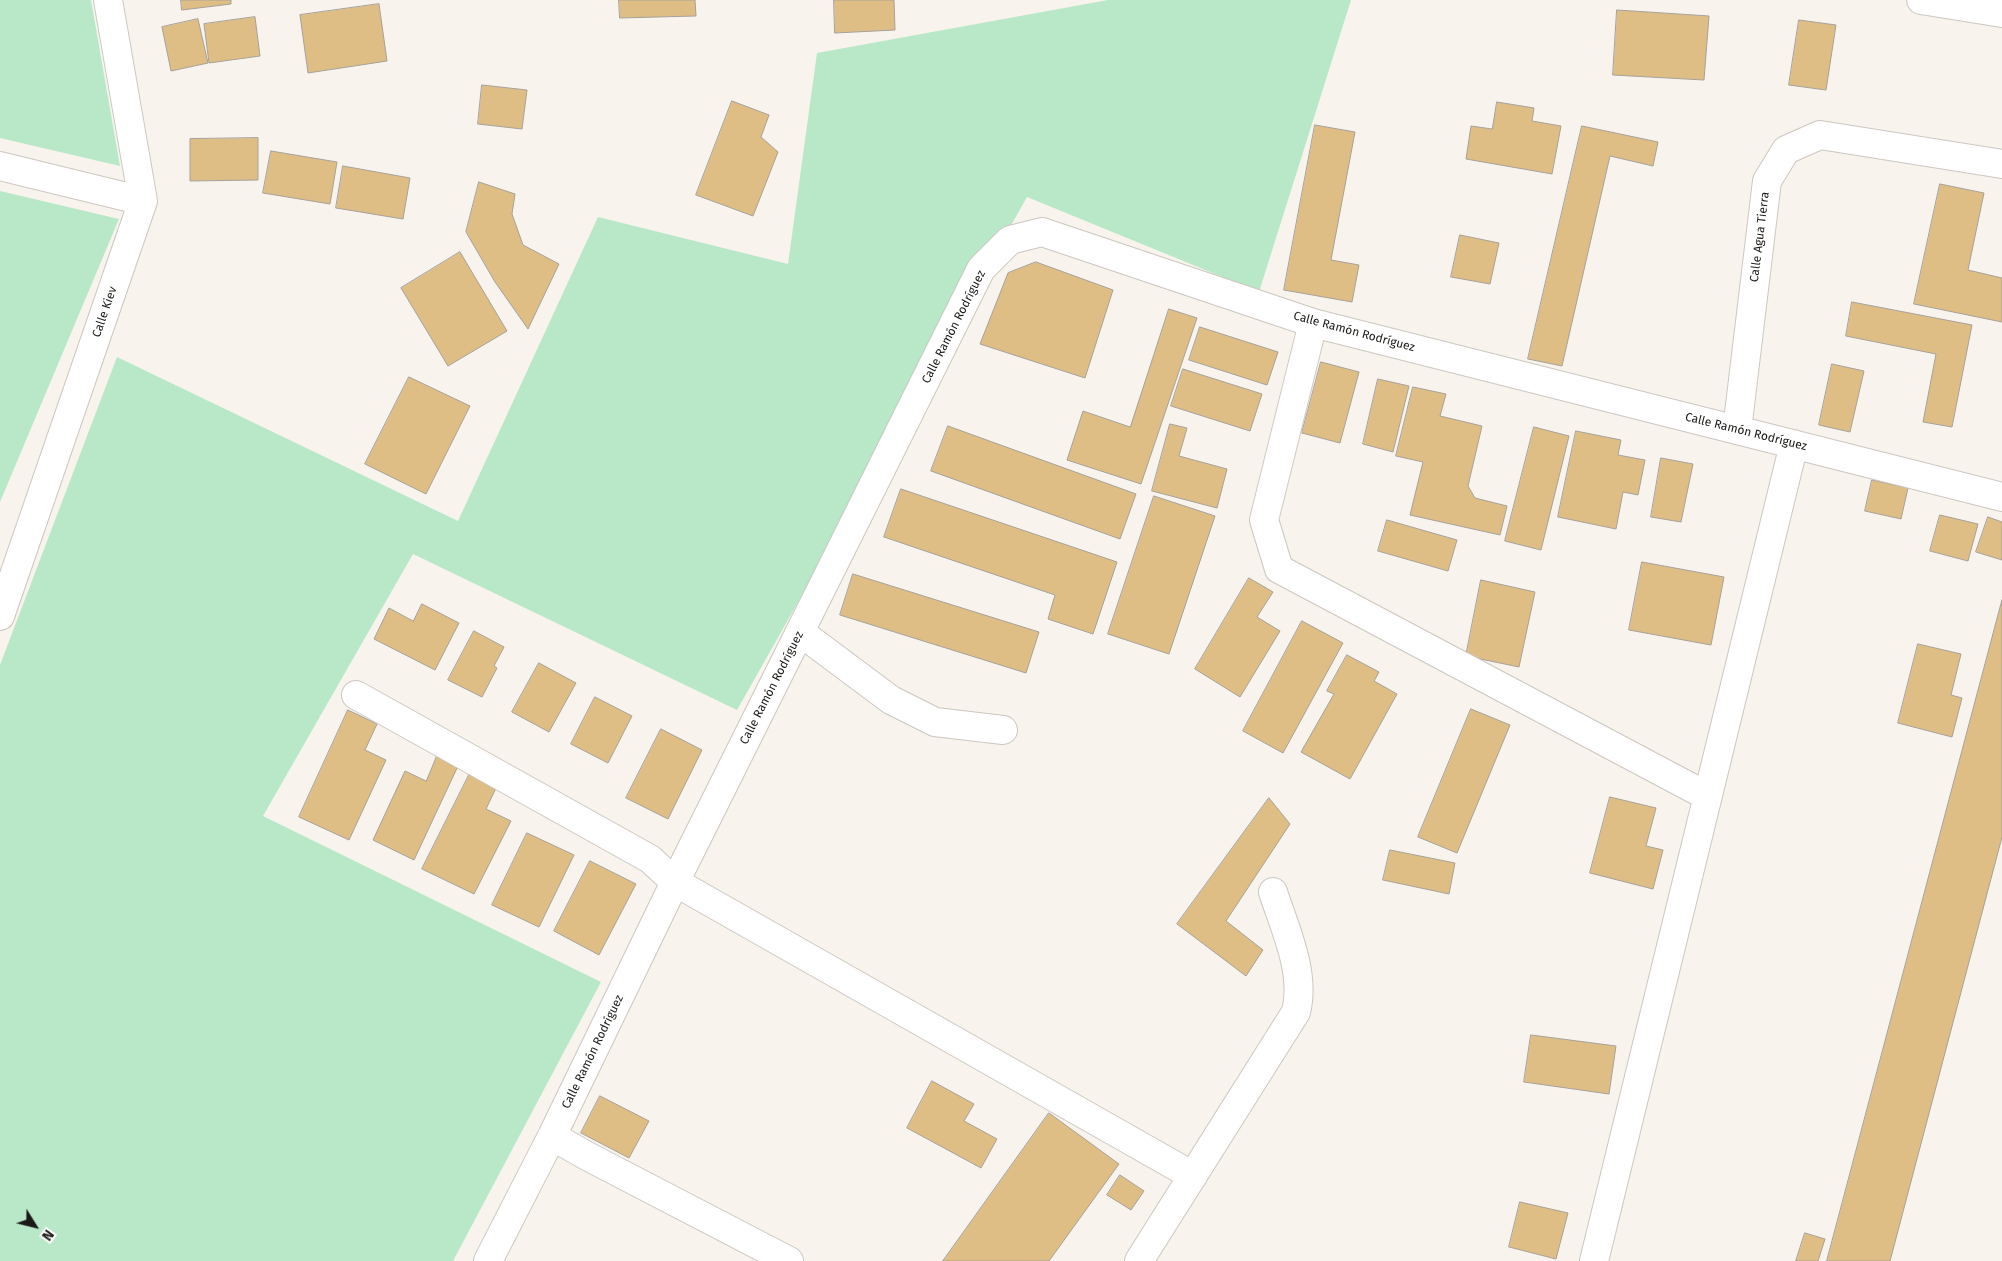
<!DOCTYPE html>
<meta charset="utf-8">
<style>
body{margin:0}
#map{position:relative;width:2002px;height:1261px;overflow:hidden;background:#f8f3ec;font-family:"Fira Sans",sans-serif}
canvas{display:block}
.north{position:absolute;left:10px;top:1201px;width:50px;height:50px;-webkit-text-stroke:4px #fff;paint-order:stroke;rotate:126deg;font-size:14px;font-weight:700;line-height:20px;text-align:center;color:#1c1a17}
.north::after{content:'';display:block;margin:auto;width:18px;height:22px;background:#1c1a17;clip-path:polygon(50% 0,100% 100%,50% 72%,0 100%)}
</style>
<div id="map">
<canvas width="2002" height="1261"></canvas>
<div class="north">N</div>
</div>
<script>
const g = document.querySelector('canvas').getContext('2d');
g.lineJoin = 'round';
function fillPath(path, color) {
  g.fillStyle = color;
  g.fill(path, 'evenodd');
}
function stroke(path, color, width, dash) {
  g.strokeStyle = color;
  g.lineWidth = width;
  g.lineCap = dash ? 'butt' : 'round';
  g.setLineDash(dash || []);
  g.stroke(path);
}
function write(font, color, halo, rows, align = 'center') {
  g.font = font + ' "Fira Sans",sans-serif';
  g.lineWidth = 4;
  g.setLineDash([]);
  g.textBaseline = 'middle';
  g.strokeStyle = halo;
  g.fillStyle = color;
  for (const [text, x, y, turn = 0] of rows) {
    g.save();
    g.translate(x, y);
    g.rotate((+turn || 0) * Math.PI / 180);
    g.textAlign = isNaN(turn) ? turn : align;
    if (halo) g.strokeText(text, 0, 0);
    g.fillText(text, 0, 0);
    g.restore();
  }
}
fillPath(new Path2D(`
 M 0,0 L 91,0 L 120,166 L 0,138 Z
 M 1108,0 L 1351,0 L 1259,292 L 1027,197 L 737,710 L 413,554 L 263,816 L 601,982 L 453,1261 L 0,1261 L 0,665 L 117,357 L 458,521 L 598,217 L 788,264 L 817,53 Z
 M 0,191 L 119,219 L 0,502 Z`), '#b9e8c9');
const building = new Path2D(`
 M 181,0 L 231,0 L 231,4 L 182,10 Z
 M 619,0 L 695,0 L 696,16 L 620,18 Z
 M 834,0 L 894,0 L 895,30 L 835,33 Z
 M 379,4 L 387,61 L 308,73 L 300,15 Z
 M 1617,10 L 1709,16 L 1704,80 L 1613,75 Z
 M 255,17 L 260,56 L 209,63 L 204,24 Z
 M 198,19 L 208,63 L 171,71 L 162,27 Z
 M 1799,20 L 1836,25 L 1826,90 L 1789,85 Z
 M 482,85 L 527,90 L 522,129 L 478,124 Z
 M 732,101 L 769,115 L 761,137 L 778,152 L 753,216 L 696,195 Z
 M 1497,102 L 1534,108 L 1532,121 L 1561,126 L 1552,174 L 1466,159 L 1471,126 L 1492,129 Z
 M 1315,125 L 1355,132 L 1331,260 L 1359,265 L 1352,302 L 1284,290 Z
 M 1582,126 L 1658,142 L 1653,166 L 1610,156 L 1562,366 L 1528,359 Z
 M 258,138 L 258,180 L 190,181 L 190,139 Z
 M 271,151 L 337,162 L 330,204 L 263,193 Z
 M 343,166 L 410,178 L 403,219 L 336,208 Z
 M 479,182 L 515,194 L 512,214 L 523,245 L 559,264 L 528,329 L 495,282 L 466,232 Z
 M 1940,184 L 1984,193 L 1968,270 L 2002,278 L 2002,322 L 1914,304 Z
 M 1460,235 L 1499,243 L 1490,284 L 1451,277 Z
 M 460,252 L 507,331 L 448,366 L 401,288 Z
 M 1036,262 L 1113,290 L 1085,378 L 980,344 L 1008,273 Z
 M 1852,302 L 1972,325 L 1952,427 L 1923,422 L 1936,354 L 1846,336 Z
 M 1169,309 L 1197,318 L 1141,484 L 1067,460 L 1083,411 L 1130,427 Z
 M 1200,327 L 1278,352 L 1267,385 L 1189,360 Z
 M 1321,362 L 1359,372 L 1340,443 L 1302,433 Z
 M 1832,364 L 1864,371 L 1850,432 L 1819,425 Z
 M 1183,369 L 1262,394 L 1250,431 L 1171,406 Z
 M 409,377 L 470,406 L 426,494 L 365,464 Z
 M 1378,379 L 1409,386 L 1393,452 L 1363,444 Z
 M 1413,387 L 1446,394 L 1440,416 L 1482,426 L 1468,486 L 1475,498 L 1507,506 L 1500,535 L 1410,515 L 1423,462 L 1396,456 Z
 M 1170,424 L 1187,428 L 1179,456 L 1227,469 L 1217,508 L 1152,491 Z
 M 948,426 L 1136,494 L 1120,539 L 931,471 Z
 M 1534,427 L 1569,436 L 1541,550 L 1505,541 Z
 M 1576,431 L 1621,440 L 1618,455 L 1645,460 L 1638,495 L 1623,492 L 1616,529 L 1558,517 Z
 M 1661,458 L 1693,464 L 1681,522 L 1651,517 Z
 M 1872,480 L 1908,488 L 1901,519 L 1865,511 Z
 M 901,489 L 1117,562 L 1093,634 L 1048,619 L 1055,595 L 884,537 Z
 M 1154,496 L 1215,516 L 1169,654 L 1108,634 Z
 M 1940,515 L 1978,524 L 1968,561 L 1930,551 Z
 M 1988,517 L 2002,522 L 2002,560 L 1976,552 Z
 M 1387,520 L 1457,540 L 1448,571 L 1378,551 Z
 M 1642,562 L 1724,577 L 1711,645 L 1629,630 Z
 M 853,574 L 1039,632 L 1026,673 L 840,615 Z
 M 1249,578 L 1273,592 L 1257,617 L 1280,631 L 1240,697 L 1195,669 Z
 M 1481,580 L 1535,592 L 1519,667 L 1466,656 Z
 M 2002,600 L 2002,837 L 1890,1261 L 1827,1261 Z
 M 422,604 L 459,623 L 435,670 L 374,639 L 389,608 L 413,621 Z
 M 1302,621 L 1343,643 L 1283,753 L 1243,731 Z
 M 474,631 L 504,647 L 494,666 L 497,668 L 482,697 L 448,680 Z
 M 1918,644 L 1961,654 L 1951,695 L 1962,698 L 1952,737 L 1898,723 Z
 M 1347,655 L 1379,672 L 1374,681 L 1397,694 L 1350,779 L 1301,752 L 1334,694 L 1327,691 Z
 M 539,663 L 576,683 L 549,732 L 512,712 Z
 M 595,697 L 632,716 L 608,763 L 571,744 Z
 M 1471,709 L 1510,725 L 1457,853 L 1418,837 Z
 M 348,710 L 377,724 L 365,750 L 386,760 L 349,840 L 299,817 Z
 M 661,729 L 702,750 L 668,819 L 626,798 Z
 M 437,756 L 458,766 L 414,860 L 373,840 L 405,771 L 426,781 Z
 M 470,773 L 497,786 L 486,809 L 511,821 L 474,894 L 422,869 Z
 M 1610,797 L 1656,808 L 1646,846 L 1663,850 L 1653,889 L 1590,873 Z
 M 1269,798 L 1290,824 L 1226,921 L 1263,950 L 1246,976 L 1177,924 Z
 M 527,833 L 574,855 L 539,927 L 492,905 Z
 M 1390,850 L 1455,863 L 1449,894 L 1383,880 Z
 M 590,861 L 636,884 L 599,955 L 554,931 Z
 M 1531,1035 L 1616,1046 L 1609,1094 L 1524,1082 Z
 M 932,1081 L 974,1104 L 964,1121 L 997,1139 L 981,1168 L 907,1128 Z
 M 600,1096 L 649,1121 L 629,1158 L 581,1133 Z
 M 1049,1113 L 1119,1164 L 1049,1261 L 943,1261 Z
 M 1120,1175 L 1144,1191 L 1131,1210 L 1107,1195 Z
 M 1520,1202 L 1568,1213 L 1556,1259 L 1509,1247 Z
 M 1805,1233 L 1825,1239 L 1818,1261 L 1796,1261 Z`);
fillPath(building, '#dfbe85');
stroke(building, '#a5a19a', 1);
const minor = new Path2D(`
 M 1921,0 L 2002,13
 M 0,166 L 143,201
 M 1313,323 L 1264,520 L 1279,569 L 1707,796
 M 1737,430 L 1767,181 L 1786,150 L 1820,135 L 2002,164
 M 0,616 L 143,201 L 108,0
 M 800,632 L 891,700 L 935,722 L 1003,730
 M 356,695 L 650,859 L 675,882 L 1193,1176
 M 552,1136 L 587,1156 L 789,1261
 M 488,1261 L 552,1136 L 675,882 L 981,269 L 1010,240 L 1042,232 L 1313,323 L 2002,497
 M 1139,1261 L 1296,1012 C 1306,973 1285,929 1273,892
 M 1594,1261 L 1794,444`);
stroke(minor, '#ccc7c0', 30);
stroke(minor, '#fff', 28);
write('12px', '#1c1a17', '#fff', [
 ["Calle Agua Tierra",1760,237,-83],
 ["Calle Kiev",105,312,-71],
 ["Calle Ramón Rodríguez",954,327,-63],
 ["Calle Ramón Rodríguez",1354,332,15],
 ["Calle Ramón Rodríguez",1746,432,14],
 ["Calle Ramón Rodríguez",772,688,-63],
 ["Calle Ramón Rodríguez",593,1052,-64]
]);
</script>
